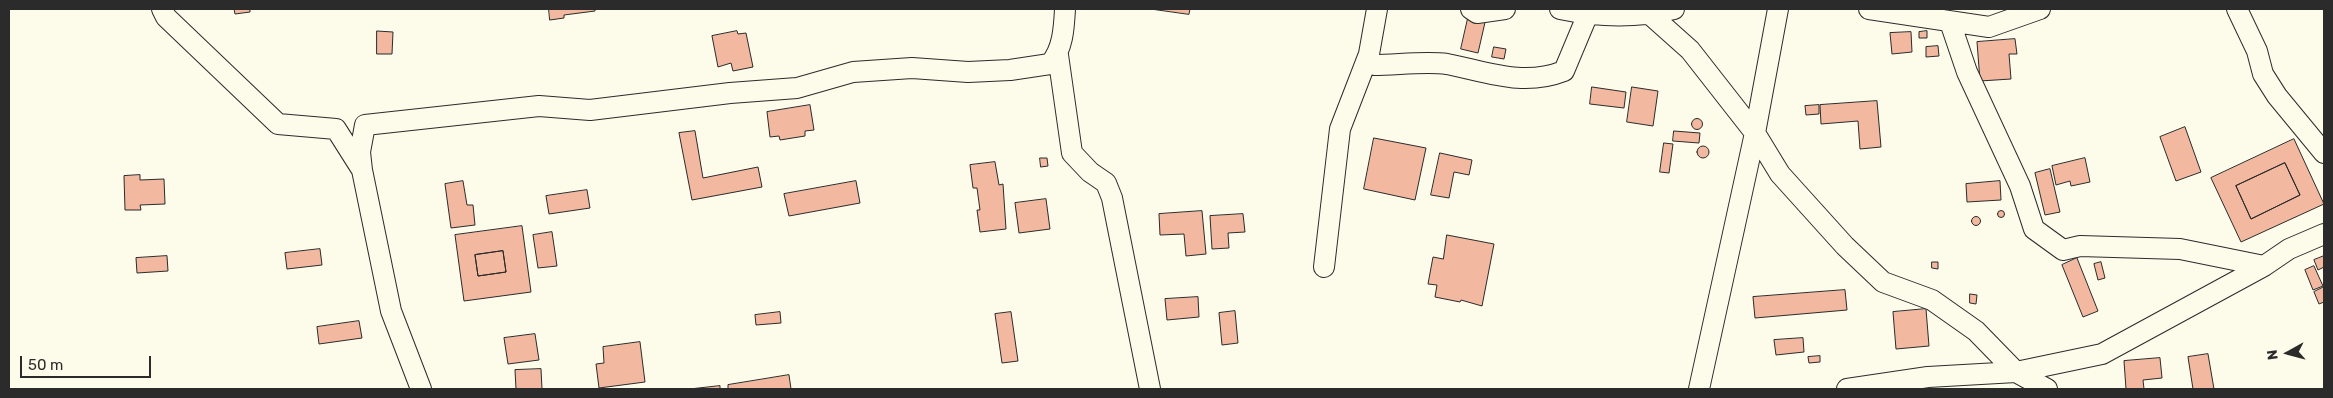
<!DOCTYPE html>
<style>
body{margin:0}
#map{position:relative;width:2333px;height:398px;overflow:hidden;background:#fdfbea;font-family:Rubik,sans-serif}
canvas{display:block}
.frame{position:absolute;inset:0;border:10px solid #2b2b2b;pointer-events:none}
.north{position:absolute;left:2263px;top:328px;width:50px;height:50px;-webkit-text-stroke:4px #fdfbea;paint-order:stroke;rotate:263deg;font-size:14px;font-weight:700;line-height:20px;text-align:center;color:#2b2b2b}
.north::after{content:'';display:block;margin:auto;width:18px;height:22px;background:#2b2b2b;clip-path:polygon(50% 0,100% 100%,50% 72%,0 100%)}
.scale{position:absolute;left:20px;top:356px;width:131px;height:22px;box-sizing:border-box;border:2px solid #2b2b2b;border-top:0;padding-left:6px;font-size:15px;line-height:18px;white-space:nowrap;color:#2b2b2b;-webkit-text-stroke:4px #fdfbea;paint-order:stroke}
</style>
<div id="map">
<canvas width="2333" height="398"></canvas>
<div class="frame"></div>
<div class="north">N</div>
<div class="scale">50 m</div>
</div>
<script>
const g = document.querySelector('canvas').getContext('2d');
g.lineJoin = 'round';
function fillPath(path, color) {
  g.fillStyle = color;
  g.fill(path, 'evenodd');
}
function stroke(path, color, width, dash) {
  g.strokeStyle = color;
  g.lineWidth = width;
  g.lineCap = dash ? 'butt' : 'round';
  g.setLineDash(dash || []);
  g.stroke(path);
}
const building = new Path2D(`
 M 227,9 L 250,9 L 250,12 L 235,14 L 234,9 Z
 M 549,9 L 595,9 L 595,11 L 564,15 L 564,18 L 550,20 Z
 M 1151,9 L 1190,9 L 1189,14 Z
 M 1469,14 L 1486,18 L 1478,53 L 1461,49 Z
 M 377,31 L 393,32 L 392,54 L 377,54 Z
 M 737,31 L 738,34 L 746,33 L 753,67 L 733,71 L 731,63 L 718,67 L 712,36 Z
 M 1927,31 L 1927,38 L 1919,38 L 1919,32 Z
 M 1911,32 L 1912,52 L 1892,54 L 1890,33 Z
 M 2015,39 L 2017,54 L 2009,54 L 2011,79 L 1980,81 L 1977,42 Z
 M 1938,46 L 1939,56 L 1926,57 L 1926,47 Z
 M 1494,47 L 1506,49 L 1504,59 L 1492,57 Z
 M 1592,87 L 1626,92 L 1624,108 L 1590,104 Z
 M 1632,87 L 1658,91 L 1653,126 L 1627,122 Z
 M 1877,101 L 1881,147 L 1860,149 L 1858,121 L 1821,124 L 1820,105 Z
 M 810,105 L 814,130 L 805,131 L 805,136 L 780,140 L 779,136 L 770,137 L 767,112 Z
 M 1819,105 L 1819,114 L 1806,115 L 1805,106 Z
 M1691.5 124a5.5 5.5 0 1 1 11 0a5.5 5.5 0 1 1-11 0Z
 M 2185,127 L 2201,172 L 2176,181 L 2160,137 Z
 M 695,131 L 703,178 L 758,167 L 762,187 L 692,200 L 679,133 Z
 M 1674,131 L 1700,133 L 1699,143 L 1673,141 Z
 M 1374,138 L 1426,148 L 1415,200 L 1364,189 Z
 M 2294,139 L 2324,204 L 2241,242 L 2211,178 ZM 2285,163 L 2300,195 L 2251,219 L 2236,186 Z
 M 1664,143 L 1673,144 L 1669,173 L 1660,172 Z
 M1697 152a6 6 0 1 1 12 0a6 6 0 1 1-12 0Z
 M 1440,153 L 1472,160 L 1469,175 L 1454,172 L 1449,198 L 1431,195 Z
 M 1040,158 L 1047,158 L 1048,166 L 1041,167 Z
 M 2085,158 L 2090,182 L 2071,186 L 2070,181 L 2056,185 L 2052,166 Z
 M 995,162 L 999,185 L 1003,184 L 1006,229 L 980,232 L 977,210 L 980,210 L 977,188 L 973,188 L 970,165 Z
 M 2285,163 L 2300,195 L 2251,219 L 2236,186 Z
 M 2050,169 L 2060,212 L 2045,215 L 2035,173 Z
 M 140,175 L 140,180 L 164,179 L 165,204 L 140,205 L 141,210 L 125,210 L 124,176 Z
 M 463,181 L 467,205 L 473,205 L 475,225 L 451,228 L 445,184 Z
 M 856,181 L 860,203 L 789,216 L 784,194 Z
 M 2000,181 L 2001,200 L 1967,202 L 1966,184 Z
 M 587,190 L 590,208 L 549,214 L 546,196 Z
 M 1046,199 L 1050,229 L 1019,233 L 1015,203 Z
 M1997.5 214a3.5 3.5 0 1 1 7 0a3.5 3.5 0 1 1-7 0Z
 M 1202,211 L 1206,254 L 1186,256 L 1184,234 L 1160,235 L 1159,214 Z
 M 1243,214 L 1245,232 L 1228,233 L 1229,248 L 1212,249 L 1210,216 Z
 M1971.5 221a4.5 4.5 0 1 1 9 0a4.5 4.5 0 1 1-9 0Z
 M 522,226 L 531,292 L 464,301 L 455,235 ZM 503,251 L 506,272 L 478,276 L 475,255 Z
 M 552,232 L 557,266 L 538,268 L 533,235 Z
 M 1447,235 L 1494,244 L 1482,306 L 1461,300 L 1460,302 L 1435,297 L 1437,285 L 1428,284 L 1433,257 L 1443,259 Z
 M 320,249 L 322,265 L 287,269 L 285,253 Z
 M 503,251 L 506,272 L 478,276 L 475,255 Z
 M 167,256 L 168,271 L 137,273 L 136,258 Z
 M 2324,256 L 2324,267 L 2318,270 L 2314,260 Z
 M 2077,258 L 2098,311 L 2083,317 L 2062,265 Z
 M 1932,262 L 1938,262 L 1938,269 L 1932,268 Z
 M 2101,262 L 2105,278 L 2098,280 L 2094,264 Z
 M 2314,266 L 2323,286 L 2313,290 L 2305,270 Z
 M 2324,287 L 2324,302 L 2319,304 L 2314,292 Z
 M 1845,290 L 1847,310 L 1755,318 L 1753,297 Z
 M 1970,294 L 1977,295 L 1976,304 L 1970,303 Z
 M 1198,297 L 1199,317 L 1167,320 L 1165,299 Z
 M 1926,309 L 1929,346 L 1896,349 L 1893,312 Z
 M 1235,311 L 1238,343 L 1222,345 L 1219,313 Z
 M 780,312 L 781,323 L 756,325 L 755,315 Z
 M 1011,312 L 1018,361 L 1002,363 L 995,314 Z
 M 359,321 L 362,338 L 319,344 L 317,327 Z
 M 535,334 L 539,360 L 508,364 L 504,338 Z
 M 1803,338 L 1804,352 L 1776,355 L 1774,340 Z
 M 640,342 L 645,382 L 599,388 L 596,364 L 604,363 L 603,347 Z
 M 2208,354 L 2214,389 L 2193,389 L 2188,357 Z
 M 1820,356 L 1820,362 L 1809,363 L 1808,357 Z
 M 2160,358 L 2162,378 L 2143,380 L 2144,389 L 2126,389 L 2124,361 Z
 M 541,369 L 542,389 L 516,389 L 515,370 Z
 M 789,375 L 791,389 L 728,389 L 728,385 Z
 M 720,386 L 720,389 L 690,389 Z`);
fillPath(building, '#f2b8a0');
stroke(building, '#2b2b2b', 1);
const minor = new Path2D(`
 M 162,9 L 166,17 L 278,124 L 336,129 L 362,170 L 391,311 L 421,389
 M 1471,9 L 1477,13 L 1505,9
 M 1560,9 C 1598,17 1637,18 1674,9
 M 1644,9 L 1690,50 L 1755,133 L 1780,174 L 1845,246 L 1883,282 L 1932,300 L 1976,331 L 2016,372 L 2047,389
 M 1869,9 L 1989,27 L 2040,9
 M 2237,9 L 2257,51 L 2263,74 L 2277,96 L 2324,153
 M 1950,22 L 1967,72 L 2020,186 L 2034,229 L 2063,250 L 2080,246 L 2180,249 L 2264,266
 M 1058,55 L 1072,153 L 1090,172 L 1106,183 L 1112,198 L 1150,389
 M 1374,65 C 1396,65 1426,61 1447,64 C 1488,72 1523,87 1564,71 L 1590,9
 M 362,170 L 360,152 L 365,125 L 539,106 L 590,110 L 730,93 L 797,88 L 853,72 L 912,68 L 968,72 L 1010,70 L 1050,64 C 1063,49 1064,28 1065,9
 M 1324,267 L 1340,129 L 1369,54 L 1377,9
 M 1699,389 L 1755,133 L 1778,9
 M 1847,389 L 1928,377 L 2016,372 L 2102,354 L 2264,266 L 2289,249 L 2324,234`);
stroke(minor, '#2b2b2b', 22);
stroke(minor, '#fdfbea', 20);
</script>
